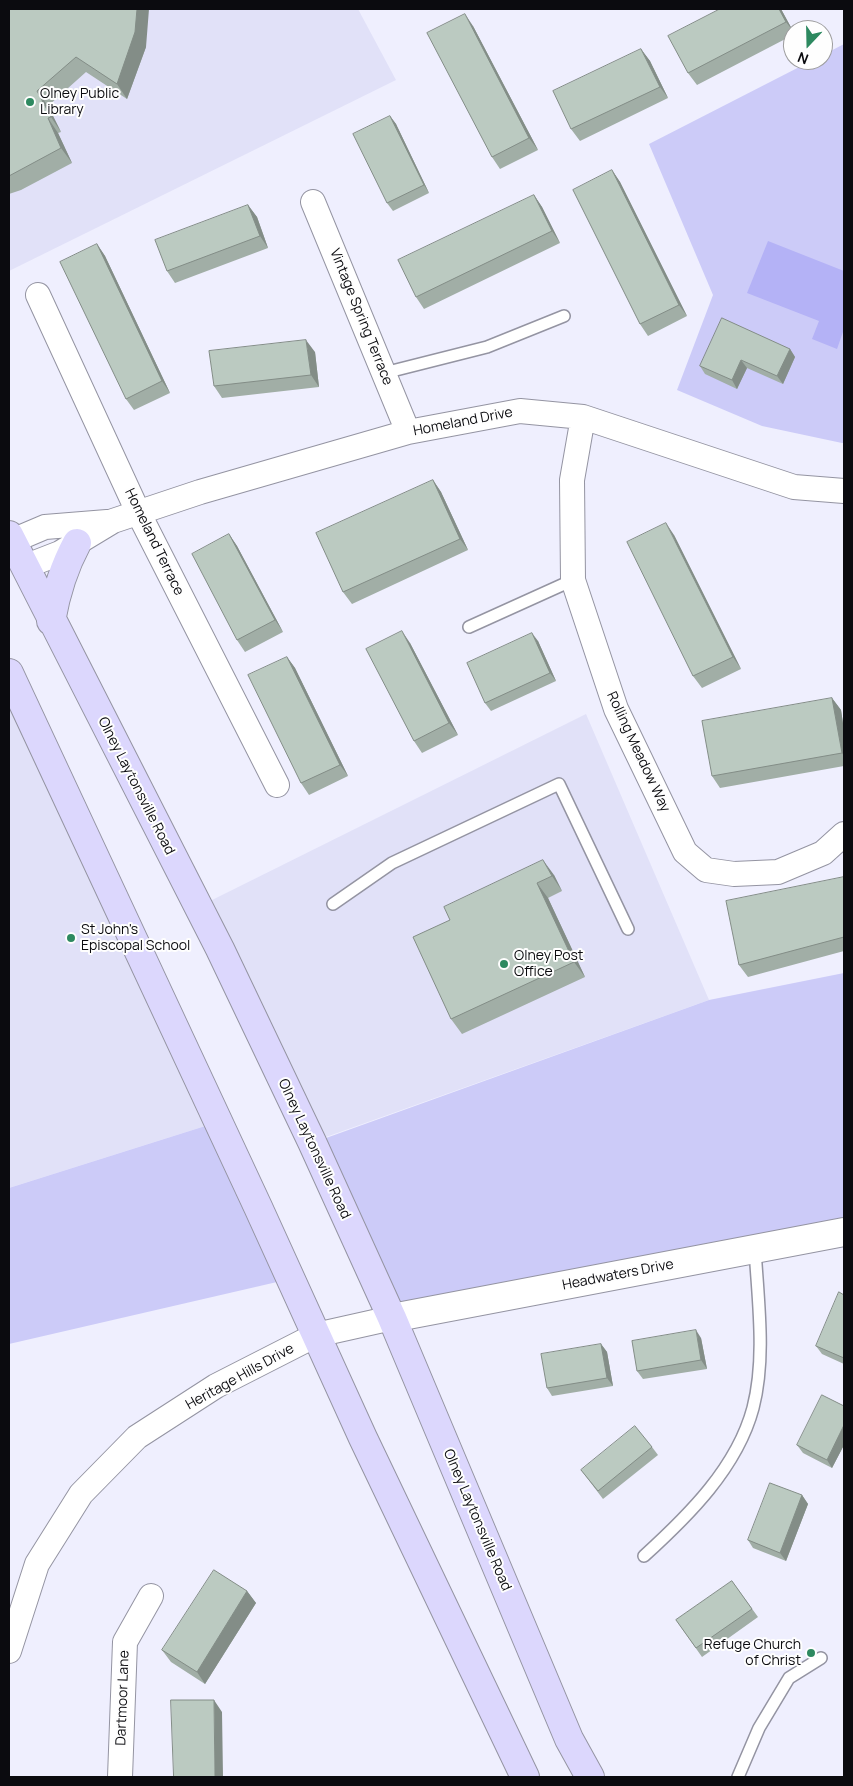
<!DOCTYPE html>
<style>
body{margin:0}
#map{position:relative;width:853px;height:1786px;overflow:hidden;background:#efeffe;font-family:Manrope,sans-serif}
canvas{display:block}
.frame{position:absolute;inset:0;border:10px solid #0b0b0f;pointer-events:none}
.north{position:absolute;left:783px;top:20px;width:50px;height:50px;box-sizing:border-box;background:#fefefe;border:1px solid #9d9d9e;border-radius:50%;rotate:201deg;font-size:14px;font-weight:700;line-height:20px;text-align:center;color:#0b0b0f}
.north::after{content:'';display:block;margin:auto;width:18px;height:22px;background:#2d8960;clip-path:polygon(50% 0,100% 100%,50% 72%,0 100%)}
</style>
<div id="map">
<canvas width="853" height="1786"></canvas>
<div class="frame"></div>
<div class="north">N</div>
</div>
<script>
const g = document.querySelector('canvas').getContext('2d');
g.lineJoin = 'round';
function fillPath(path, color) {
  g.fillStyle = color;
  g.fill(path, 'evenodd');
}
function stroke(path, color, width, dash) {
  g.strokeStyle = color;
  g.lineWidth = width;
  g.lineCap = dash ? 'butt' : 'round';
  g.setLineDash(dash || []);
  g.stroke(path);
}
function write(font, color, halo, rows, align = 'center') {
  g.font = font + ' Manrope,sans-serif';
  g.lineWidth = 4;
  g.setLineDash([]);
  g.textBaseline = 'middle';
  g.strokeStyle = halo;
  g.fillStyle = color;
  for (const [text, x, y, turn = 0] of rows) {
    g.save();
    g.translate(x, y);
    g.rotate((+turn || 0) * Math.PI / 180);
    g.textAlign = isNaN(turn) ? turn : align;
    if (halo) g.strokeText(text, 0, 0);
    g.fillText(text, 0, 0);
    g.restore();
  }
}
fillPath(new Path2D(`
 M 9,9 L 358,9 L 396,80 L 9,271 Z
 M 9,673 L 218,1122 L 9,1188 Z
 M 586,714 L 709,1000 L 312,1142 L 198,907 Z`), '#e1e1f8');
fillPath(new Path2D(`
 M 844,44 L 844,443 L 842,443 L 762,426 L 677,390 L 713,295 L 649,144 L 813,60 L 823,60 L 823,55 Z
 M 844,973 L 844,1232 L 392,1318 L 315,1142 L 709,1000 Z
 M 218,1122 L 290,1279 L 9,1344 L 9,1188 Z`), '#cccbf8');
fillPath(new Path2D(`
 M 768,241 L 844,271 L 844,329 L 837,349 L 812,339 L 819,321 L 747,293 Z`), '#b4b2f6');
const service = new Path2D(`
 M 384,373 L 487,347 L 564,316
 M 469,627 L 573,580
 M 333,904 L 392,863 L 559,784 L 628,929
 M 644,1556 C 688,1516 737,1468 753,1408 C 766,1358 758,1301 755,1249
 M 738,1777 L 759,1728 L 789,1678 L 821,1658`);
const minor = new Path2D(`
 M 313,202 L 408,432
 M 38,295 L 138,512 L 277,785
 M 583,417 L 572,480 L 573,580 L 616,709 L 685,852 L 706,870 L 734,874 L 778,872 L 823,853 L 844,834
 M 12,541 L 45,527 L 107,522
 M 24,567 L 60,553 L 113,521 L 200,492 L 408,432 L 520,411 L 583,417 L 794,487 L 844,491
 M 9,1651 L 37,1564 L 81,1494 L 137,1437 L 216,1386 L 316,1335 L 392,1318
 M 120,1777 L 125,1642 L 151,1596`);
const tertiary = new Path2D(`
 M 392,1318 L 844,1232`);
const secondary = new Path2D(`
 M 9,535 L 220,949 L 312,1142 L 392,1318 L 569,1739 L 590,1777
 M 51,621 C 56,592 63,569 77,543
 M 9,673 L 258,1207 L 363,1438 L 525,1777`);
stroke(service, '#9494a2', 14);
stroke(minor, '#9494a2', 26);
stroke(tertiary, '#9494a2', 30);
stroke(secondary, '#9494a2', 30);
stroke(service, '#fff', 11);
stroke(minor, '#fff', 24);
stroke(tertiary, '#fff', 28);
stroke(secondary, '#dcd7fd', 28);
fillPath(new Path2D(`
 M 9,9 L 146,47 L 127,99 L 86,72 L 48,106 L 61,132 L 58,133 L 72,163 L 21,190 L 9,194 Z
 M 781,9 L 793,31 L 793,35 L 697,85 L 688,73 Z
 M 473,26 L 538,150 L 500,169 L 492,157 Z
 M 641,49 L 650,61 L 668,98 L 580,141 L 571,129 Z
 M 390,116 L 396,124 L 429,193 L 393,211 L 387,203 Z
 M 612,170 L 620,182 L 687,316 L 648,336 L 640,324 Z
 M 534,195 L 542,207 L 560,243 L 424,309 L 416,297 Z
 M 248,205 L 257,217 L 268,248 L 175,283 L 167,271 Z
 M 97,244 L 105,256 L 170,393 L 134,410 L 126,399 Z
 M 790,349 L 795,357 L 783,384 L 747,368 L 737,389 L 705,374 L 700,366 Z
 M 315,352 L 319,387 L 222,398 L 214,386 Z
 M 433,480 L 441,492 L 468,550 L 352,604 L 343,592 Z
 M 229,534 L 237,546 L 283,632 L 245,652 L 237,640 Z
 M 674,535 L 741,669 L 702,688 L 693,676 Z
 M 538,641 L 556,681 L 491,711 L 485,703 Z
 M 410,643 L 458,735 L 422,753 L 414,741 Z
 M 287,657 L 295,668 L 348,776 L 309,795 L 301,783 Z
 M 832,698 L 841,710 L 844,730 L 844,766 L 720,788 L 712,776 Z
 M 554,875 L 562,891 L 548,898 L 585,977 L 462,1034 L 451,1019 L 450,920 Z
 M 844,877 L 844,951 L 748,977 L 739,965 Z
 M 844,1295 L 844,1364 L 822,1354 L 816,1346 Z
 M 701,1338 L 707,1369 L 643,1379 L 637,1371 Z
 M 601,1344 L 607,1352 L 613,1386 L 552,1396 L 547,1388 Z
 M 844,1406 L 844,1445 L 832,1468 L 803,1453 L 797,1445 Z
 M 652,1447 L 658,1455 L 603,1499 L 581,1470 Z
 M 802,1495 L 808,1504 L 786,1561 L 753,1548 L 748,1540 Z
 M 732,1581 L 758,1617 L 702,1657 L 676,1620 Z
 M 247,1591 L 256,1603 L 205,1684 L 171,1662 L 162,1650 Z`), '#a1aea6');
fillPath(new Path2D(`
 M 137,9 L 149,9 L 146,47 L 127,99 L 117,84 Z
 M 779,9 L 781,9 L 793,31 L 786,22 Z
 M 465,14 L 473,26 L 538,150 L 529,138 Z
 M 641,49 L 650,61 L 668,98 L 660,87 Z
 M 37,91 L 48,106 L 61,132 L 51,117 Z
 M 390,116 L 396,124 L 429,193 L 424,185 Z
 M 48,118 L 58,133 L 72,163 L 61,148 Z
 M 612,170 L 620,182 L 687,316 L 679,305 Z
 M 534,195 L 542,207 L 560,243 L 552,231 Z
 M 248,205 L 257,217 L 268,248 L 260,236 Z
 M 97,244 L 105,256 L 170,393 L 162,381 Z
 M 306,340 L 315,352 L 319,387 L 311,375 Z
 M 790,349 L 795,357 L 783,384 L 777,376 Z
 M 741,360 L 747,368 L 737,389 L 732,380 Z
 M 433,480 L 441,492 L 468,550 L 460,539 Z
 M 666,523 L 674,535 L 741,669 L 733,657 Z
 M 229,534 L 237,546 L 283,632 L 275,620 Z
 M 402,631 L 410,643 L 458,735 L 449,723 Z
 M 532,633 L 538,641 L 556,681 L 550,673 Z
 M 287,657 L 295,668 L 348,776 L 340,765 Z
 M 832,698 L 841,710 L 844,730 L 844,756 L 842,753 Z
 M 543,860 L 554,875 L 562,891 L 552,876 Z
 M 537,883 L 548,898 L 585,977 L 574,962 Z
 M 696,1330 L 701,1338 L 707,1369 L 701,1360 Z
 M 601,1344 L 607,1352 L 613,1386 L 607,1378 Z
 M 844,1425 L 844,1445 L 832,1468 L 827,1460 Z
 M 802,1495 L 808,1504 L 786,1561 L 780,1553 Z
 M 247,1591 L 256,1603 L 205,1684 L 197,1672 Z
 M 214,1700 L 222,1712 L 223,1777 L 215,1777 Z`), '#838d87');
const building = new Path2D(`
 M 9,9 L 137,9 L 135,32 L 117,84 L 76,57 L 37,91 L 51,117 L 48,118 L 61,148 L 9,176 Z
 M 720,9 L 779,9 L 786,22 L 688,73 L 668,36 Z
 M 465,14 L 529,138 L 492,157 L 427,33 Z
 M 641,49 L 660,87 L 571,129 L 553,91 Z
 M 390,116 L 424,185 L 387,203 L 353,134 Z
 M 612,170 L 679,305 L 640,324 L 573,190 Z
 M 534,195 L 552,231 L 416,297 L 398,260 Z
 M 248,205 L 260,236 L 167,271 L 155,240 Z
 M 97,244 L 162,381 L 126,399 L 60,262 Z
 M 722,318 L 790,349 L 777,376 L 741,360 L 732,380 L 700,366 Z
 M 306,340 L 311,375 L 214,386 L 209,351 Z
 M 433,480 L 460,539 L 343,592 L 316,533 Z
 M 666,523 L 733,657 L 693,676 L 627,542 Z
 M 229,534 L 275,620 L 237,640 L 192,554 Z
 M 402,631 L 449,723 L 414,741 L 366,649 Z
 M 532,633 L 550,673 L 485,703 L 467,663 Z
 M 287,657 L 340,765 L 301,783 L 248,675 Z
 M 832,698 L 842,753 L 712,776 L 702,721 Z
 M 543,860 L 552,876 L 537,883 L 574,962 L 451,1019 L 413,937 L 450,920 L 444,907 Z
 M 844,877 L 844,937 L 739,965 L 726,901 Z
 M 839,1292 L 844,1295 L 844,1358 L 816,1346 Z
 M 696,1330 L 701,1360 L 637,1371 L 632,1341 Z
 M 601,1344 L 607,1378 L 547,1388 L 541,1354 Z
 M 822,1395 L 844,1406 L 844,1425 L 827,1460 L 797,1445 Z
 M 635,1426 L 652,1447 L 598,1491 L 581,1470 Z
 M 770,1483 L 802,1495 L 780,1553 L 748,1540 Z
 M 214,1570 L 247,1591 L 197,1672 L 162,1650 Z
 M 732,1581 L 752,1609 L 696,1648 L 676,1620 Z
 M 171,1700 L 214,1700 L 215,1777 L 174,1777 Z`);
fillPath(building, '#bbcac1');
stroke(building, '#838d87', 1);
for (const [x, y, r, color] of [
 [30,102,5,"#2d8960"],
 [71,938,5,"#2d8960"],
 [504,964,5,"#2d8960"],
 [811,1653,5,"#2d8960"]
]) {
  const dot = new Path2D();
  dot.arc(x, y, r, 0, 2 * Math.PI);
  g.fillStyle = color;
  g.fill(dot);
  stroke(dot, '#fefefe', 2);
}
write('14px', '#0b0b0f', '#fefefe', [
 ["Olney Public",40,94],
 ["Library",40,110],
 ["St John's",81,930],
 ["Episcopal School",81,946],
 ["Olney Post",514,956],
 ["Office",514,972],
 ["Refuge Church",801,1645,"right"],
 ["of Christ",801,1661,"right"]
], 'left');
write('14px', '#0b0b0f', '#fefefe', [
 ["Vintage Spring Terrace",361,317,68],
 ["Homeland Drive",463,422,-11],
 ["Homeland Terrace",154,542,64],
 ["Rolling Meadow Way",638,752,65],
 ["Olney Laytonsville Road",136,786,63],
 ["Olney Laytonsville Road",314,1149,65],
 ["Headwaters Drive",618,1275,-11],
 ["Heritage Hills Drive",240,1377,-29],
 ["Olney Laytonsville Road",477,1520,67],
 ["Dartmoor Lane",123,1698,-88]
]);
</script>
